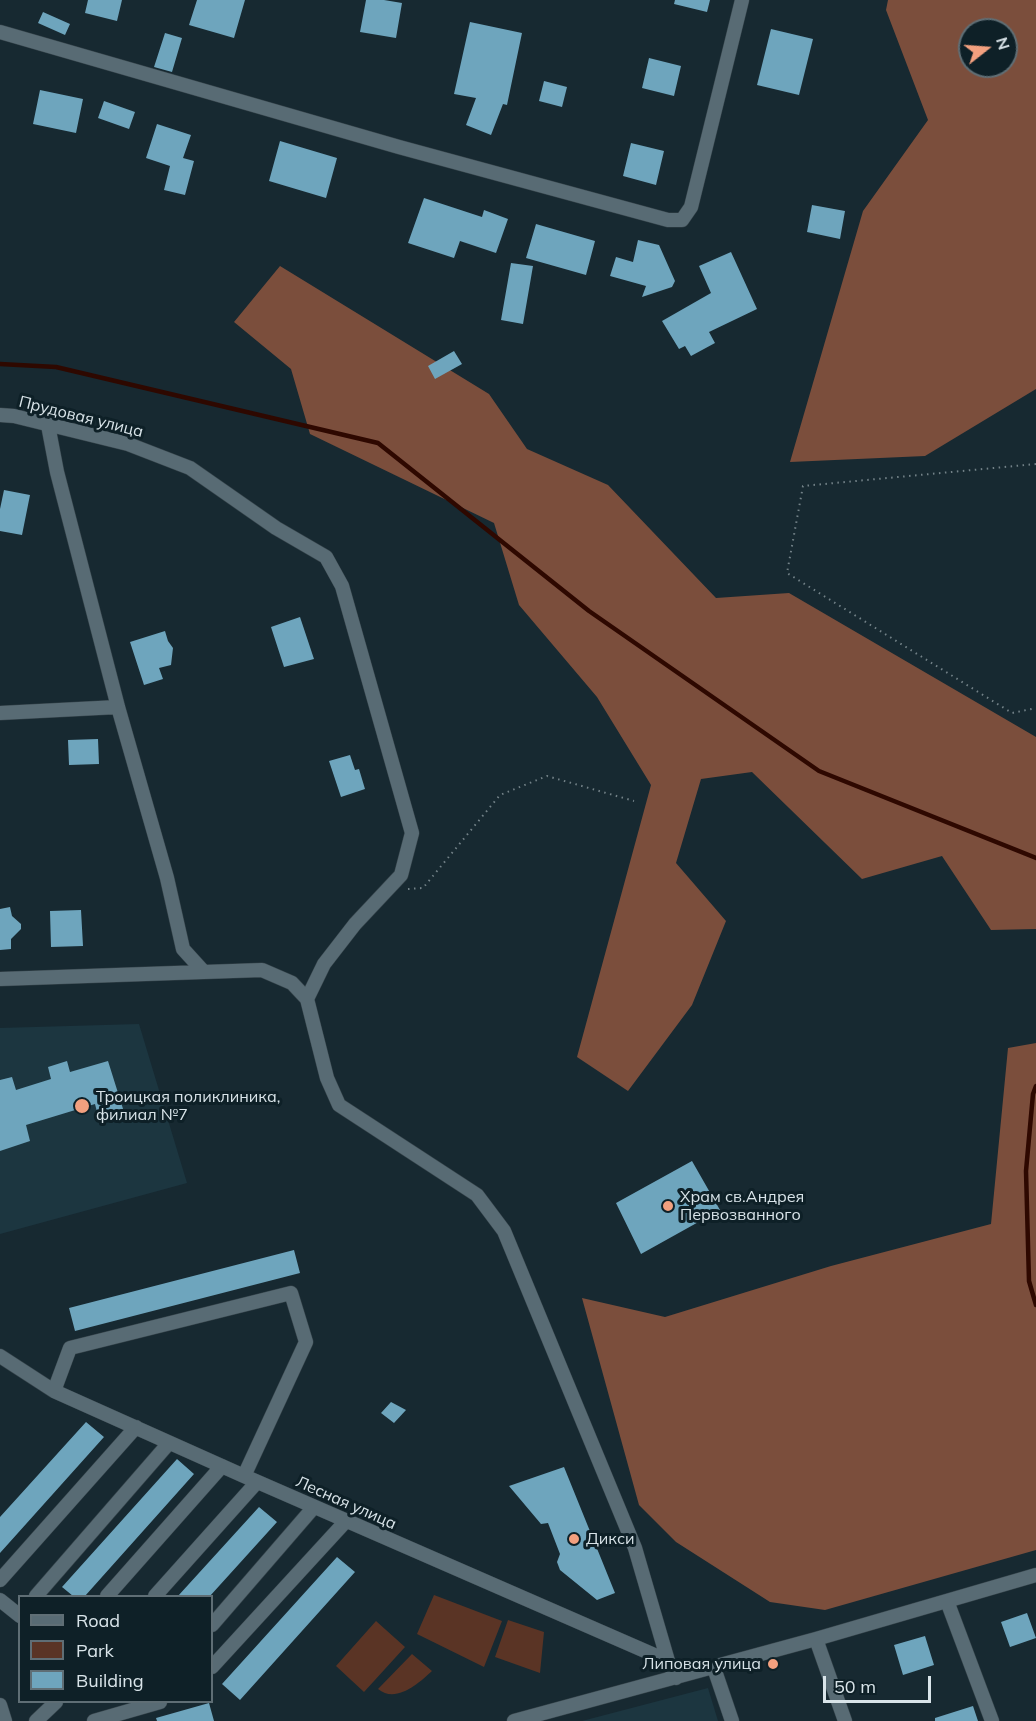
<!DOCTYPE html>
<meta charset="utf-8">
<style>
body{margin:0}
#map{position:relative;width:1036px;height:1721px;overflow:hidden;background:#172931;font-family:Mulish,sans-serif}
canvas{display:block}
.legend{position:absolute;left:18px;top:1595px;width:195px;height:108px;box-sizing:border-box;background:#0e2027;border:2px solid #5f6e75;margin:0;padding:8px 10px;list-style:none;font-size:18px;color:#d9e4e9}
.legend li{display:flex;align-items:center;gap:12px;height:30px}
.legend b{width:30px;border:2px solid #5f6e75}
.north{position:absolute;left:958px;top:18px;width:60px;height:60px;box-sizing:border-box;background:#0e2027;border:2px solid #5f6e75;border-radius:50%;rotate:73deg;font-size:16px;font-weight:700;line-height:24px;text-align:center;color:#d9e4e9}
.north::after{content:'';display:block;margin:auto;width:21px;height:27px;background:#f2a07f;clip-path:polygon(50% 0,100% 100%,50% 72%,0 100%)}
.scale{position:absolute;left:823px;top:1676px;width:108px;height:27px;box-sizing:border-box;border:3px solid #d9e4e9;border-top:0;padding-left:8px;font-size:18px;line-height:21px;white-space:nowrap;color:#d9e4e9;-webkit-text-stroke:4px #0e2027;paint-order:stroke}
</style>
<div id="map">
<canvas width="1036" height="1721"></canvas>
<ul class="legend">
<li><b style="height:8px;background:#586b74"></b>Road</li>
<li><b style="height:16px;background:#5a3425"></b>Park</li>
<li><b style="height:16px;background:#6ea5bd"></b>Building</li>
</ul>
<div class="north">N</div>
<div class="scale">50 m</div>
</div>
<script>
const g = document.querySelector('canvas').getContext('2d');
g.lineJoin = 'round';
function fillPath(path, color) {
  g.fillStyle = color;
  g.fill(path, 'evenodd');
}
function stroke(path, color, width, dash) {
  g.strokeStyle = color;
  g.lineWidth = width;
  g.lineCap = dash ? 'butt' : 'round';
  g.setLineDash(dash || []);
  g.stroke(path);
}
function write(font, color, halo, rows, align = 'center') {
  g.font = font + ' Mulish,sans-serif';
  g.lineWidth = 6;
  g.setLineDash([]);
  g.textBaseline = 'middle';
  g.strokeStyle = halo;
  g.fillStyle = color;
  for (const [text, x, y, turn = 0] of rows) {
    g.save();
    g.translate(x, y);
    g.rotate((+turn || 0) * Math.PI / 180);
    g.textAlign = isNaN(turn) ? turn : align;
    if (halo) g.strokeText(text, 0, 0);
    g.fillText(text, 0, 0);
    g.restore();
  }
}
fillPath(new Path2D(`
 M 139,1024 L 187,1183 L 0,1234 L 0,1028 Z
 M 708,1688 L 718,1721 L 582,1721 Z`), '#1c3640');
fillPath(new Path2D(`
 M 434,1595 L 502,1621 L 484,1667 L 417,1634 Z
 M 508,1620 L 544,1632 L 540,1673 L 495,1657 Z
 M 376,1621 L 405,1647 L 364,1692 L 336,1666 Z
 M 412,1654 L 432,1671 C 419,1683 396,1704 378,1689 Z`), '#5a3425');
fillPath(new Path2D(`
 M 888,0 L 1036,0 L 1036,389 L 925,456 L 790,462 L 863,211 L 928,120 L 886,10 ZM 970,30 L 1006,30 L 1006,66 L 970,66 Z
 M 280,266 L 489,394 L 527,449 L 608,485 L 716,598 L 789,593 L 1036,737 L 1036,929 L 991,930 L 942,856 L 862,879 L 752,772 L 701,779 L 676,863 L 726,921 L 692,1005 L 628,1091 L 577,1057 L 651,785 L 597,697 L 519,605 L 494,523 L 310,434 L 291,369 L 234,322 Z
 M 1036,1043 L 1036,1550 L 825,1610 L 770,1602 L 676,1542 L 639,1505 L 582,1298 L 665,1317 L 831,1266 L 991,1224 L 1008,1048 Z`), '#7b4e3c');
stroke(new Path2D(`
 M 0,364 L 56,367 L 378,443 L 589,611 L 819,771 L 1036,858
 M 1036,1086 L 1033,1094 L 1026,1171 L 1029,1281 L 1036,1305`), '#2e0800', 4.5);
fillPath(new Path2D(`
 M 88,0 L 122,0 L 117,21 L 85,13 Z
 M 197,0 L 245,0 L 234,38 L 189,25 Z
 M 366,0 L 384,0 L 402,3 L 396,38 L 360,32 Z
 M 675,0 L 710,0 L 707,12 L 674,4 Z
 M 43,12 L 70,24 L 65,35 L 38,23 Z
 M 470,22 L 522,33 L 507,105 L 503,104 L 491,135 L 466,125 L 476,98 L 454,94 Z
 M 771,29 L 813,39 L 799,95 L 757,85 Z
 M 165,33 L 182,38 L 172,72 L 154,67 Z
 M 649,58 L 681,66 L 674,96 L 642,88 Z
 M 544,81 L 567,87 L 562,107 L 539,101 Z
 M 40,90 L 83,99 L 76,133 L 33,124 Z
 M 104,101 L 135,112 L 129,129 L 98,118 Z
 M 157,124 L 191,135 L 183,158 L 194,161 L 185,195 L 164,190 L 170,166 L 146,158 Z
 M 280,141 L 337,158 L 326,198 L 269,181 Z
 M 631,143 L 664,151 L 656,185 L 623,176 Z
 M 424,198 L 482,217 L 484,210 L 508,219 L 496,253 L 460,241 L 454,258 L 408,243 Z
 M 812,205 L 845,211 L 840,239 L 807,232 Z
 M 536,224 L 595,241 L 586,275 L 526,258 Z
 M 638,240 L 659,245 L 675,281 L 672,287 L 642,297 L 646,286 L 610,276 L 616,257 L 633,262 Z
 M 731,252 L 757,309 L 709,332 L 715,343 L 691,356 L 685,346 L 679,349 L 662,321 L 711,293 L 699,266 Z
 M 511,263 L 533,266 L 523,324 L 501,320 Z
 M 454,351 L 462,364 L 435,379 L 428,366 Z
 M 4,490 L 30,495 L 22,535 L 0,531 L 0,509 Z
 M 300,617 L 314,659 L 284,667 L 271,627 Z
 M 165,631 L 168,641 L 173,648 L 171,665 L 159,668 L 163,679 L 144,685 L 130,642 Z
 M 98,739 L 99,764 L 69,765 L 68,740 Z
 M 350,755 L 355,770 L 359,769 L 365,789 L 341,797 L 329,761 Z
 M 10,907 L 12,916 L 21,924 L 21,929 L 11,939 L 11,949 L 0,950 L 0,909 Z
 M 81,910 L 83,946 L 51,947 L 50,911 Z
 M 67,1061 L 70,1072 L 108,1061 L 124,1112 L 99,1120 L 95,1104 L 26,1125 L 30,1141 L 0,1151 L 0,1080 L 12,1077 L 16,1090 L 51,1079 L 48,1067 Z
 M 692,1161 L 720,1210 L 641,1254 L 616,1203 Z
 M 294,1250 L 300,1273 L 75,1331 L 69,1308 Z
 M 391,1402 L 406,1410 L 394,1423 L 381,1413 Z
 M 86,1422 L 104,1437 L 0,1553 L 0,1517 Z
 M 177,1459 L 194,1474 L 85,1596 L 73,1596 L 62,1587 Z
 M 564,1467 L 615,1593 L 597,1600 L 560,1570 L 557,1562 L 560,1554 L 548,1523 L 541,1524 L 509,1486 Z
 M 259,1507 L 277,1522 L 210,1596 L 178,1596 Z
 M 337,1557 L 355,1572 L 240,1700 L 222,1684 Z
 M 1027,1613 L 1036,1638 L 1010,1647 L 1001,1622 Z
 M 925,1636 L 934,1665 L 903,1675 L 894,1645 Z
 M 209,1703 L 214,1721 L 157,1721 L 156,1718 Z
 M 973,1706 L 978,1721 L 935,1721 L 935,1718 Z`), '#6ea5bd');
const minor = new Path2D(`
 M 0,32 L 399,147 L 668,220 L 682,220 L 691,207 L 742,0
 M 0,415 L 14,416 L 128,444 L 190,468 L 276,528 L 326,557 L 342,586 L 412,833 L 401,875 L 355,924 L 324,964 L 307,999
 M 48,425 L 57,472 L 118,707 L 167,878 L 183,949 L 203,971
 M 0,713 L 118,707
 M 0,979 L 262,970 L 292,983 L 307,999 L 327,1078 L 339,1105 L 477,1195 L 504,1231 L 635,1548 L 668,1661
 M 0,1356 L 54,1391 L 244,1476 L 668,1661 L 676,1678
 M 54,1391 L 70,1348 L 291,1293 L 306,1342 L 244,1476
 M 0,1580 L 136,1427
 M 36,1596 L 169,1443
 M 107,1596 L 222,1466
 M 155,1596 L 257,1482
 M 0,1600 L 20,1616
 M 947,1601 L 992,1721
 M 212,1625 L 314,1507
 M 816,1639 L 845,1721
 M 212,1667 L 346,1521
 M 714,1668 L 732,1721
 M 0,1705 L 5,1721
 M 36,1721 L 56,1702
 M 94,1721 L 160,1702
 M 514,1721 L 816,1639 L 1036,1575`);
stroke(minor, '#36444b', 15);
stroke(new Path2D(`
 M 1036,464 L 803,486 L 787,573 L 1012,713 L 1036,708
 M 408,889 L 423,888 L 500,795 L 547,776 L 634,801`), '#738288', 2, [1.5, 4.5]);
stroke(minor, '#586b74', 14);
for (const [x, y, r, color] of [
 [82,1106,8,"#f2a07f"],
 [668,1206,6,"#f2a07f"],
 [574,1539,6,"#f2a07f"],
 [773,1664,6,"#f2a07f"]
]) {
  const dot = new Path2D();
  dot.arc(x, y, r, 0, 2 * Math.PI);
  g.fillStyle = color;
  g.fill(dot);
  stroke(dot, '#0e2027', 2);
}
write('16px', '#d9e4e9', '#0e2027', [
 ["Прудовая улица",81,417,14],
 ["Лесная улица",346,1503,24]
]);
write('16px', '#d9e4e9', '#0e2027', [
 ["Троицкая поликлиника,",96,1097],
 ["филиал №7",96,1115],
 ["Храм св.Андрея",680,1197],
 ["Первозванного",680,1215],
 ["Дикси",586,1539],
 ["Липовая улица",761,1664,"right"]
], 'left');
</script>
